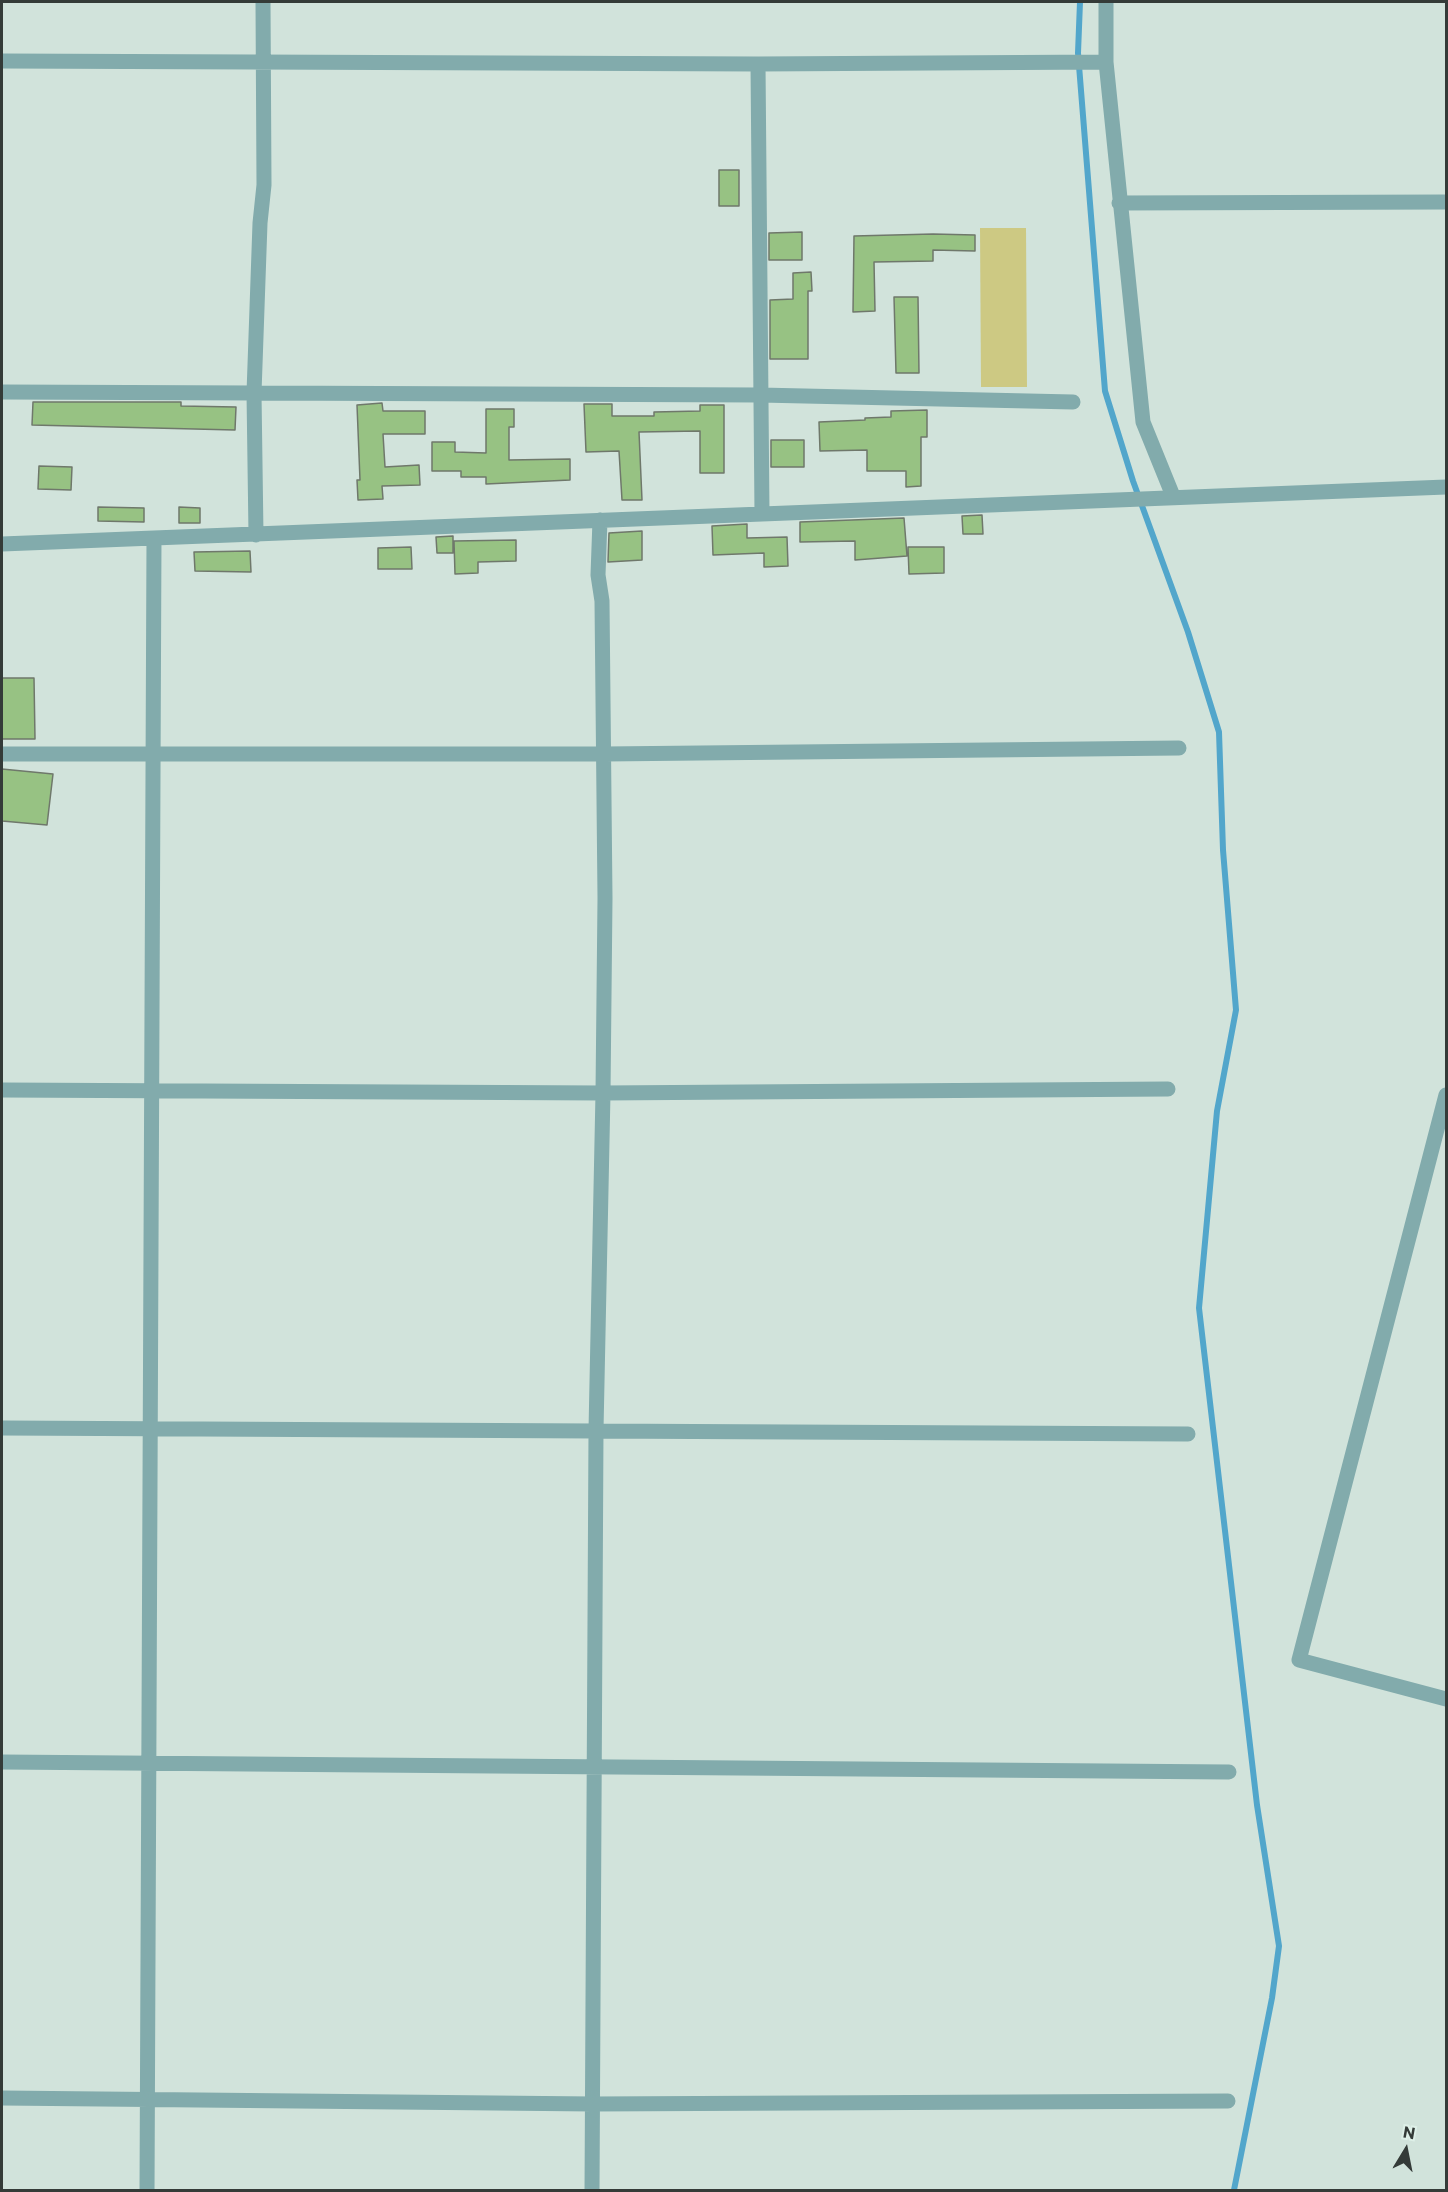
<!DOCTYPE html>
<style>
body{margin:0}
#map{position:relative;width:1448px;height:2192px;overflow:hidden;background:#d1e3db;font-family:Commissioner,sans-serif}
canvas{display:block}
.frame{position:absolute;inset:0;border:3px solid #343b38;pointer-events:none}
.north{position:absolute;left:1376px;top:2120px;width:60px;height:60px;-webkit-text-stroke:4px #def0e8;paint-order:stroke;rotate:10deg;font-size:16px;font-weight:700;line-height:24px;text-align:center;color:#343b38}
.north::after{content:'';display:block;margin:auto;width:21px;height:27px;background:#343b38;clip-path:polygon(50% 0,100% 100%,50% 72%,0 100%)}
</style>
<div id="map">
<canvas width="1448" height="2192"></canvas>
<div class="frame"></div>
<div class="north">N</div>
</div>
<script>
const g = document.querySelector('canvas').getContext('2d');
g.lineJoin = 'round';
function fillPath(path, color) {
  g.fillStyle = color;
  g.fill(path, 'evenodd');
}
function stroke(path, color, width, dash) {
  g.strokeStyle = color;
  g.lineWidth = width;
  g.lineCap = dash ? 'butt' : 'round';
  g.setLineDash(dash || []);
  g.stroke(path);
}
fillPath(new Path2D(`
 M 980,228 L 1026,228 L 1027,387 L 981,387 Z`), '#cdc983');
stroke(new Path2D(`
 M 1080,2 L 1078,53 L 1105,391 L 1133,481 L 1188,632 L 1219,732 L 1223,850 L 1236,1010 L 1217,1111 L 1199,1308 L 1257,1805 L 1279,1946 L 1272,1998 L 1234,2190`), '#52a6cb', 6);
const building = new Path2D(`
 M 719,170 L 739,170 L 739,206 L 719,206 Z
 M 802,232 L 802,260 L 769,260 L 769,233 Z
 M 933,234 L 975,235 L 975,251 L 933,250 L 933,261 L 874,262 L 875,311 L 853,312 L 854,236 Z
 M 811,272 L 812,291 L 808,291 L 808,359 L 770,359 L 770,300 L 793,299 L 793,273 Z
 M 894,297 L 918,297 L 919,373 L 896,373 Z
 M 33,402 L 181,402 L 181,406 L 236,407 L 235,430 L 32,425 Z
 M 382,403 L 383,411 L 425,411 L 425,434 L 383,434 L 385,467 L 419,465 L 420,485 L 382,486 L 383,499 L 358,500 L 357,480 L 360,480 L 357,405 Z
 M 584,404 L 612,404 L 612,416 L 654,416 L 654,412 L 700,411 L 700,405 L 724,405 L 724,473 L 700,473 L 700,431 L 639,432 L 642,500 L 622,500 L 619,451 L 586,452 Z
 M 486,409 L 514,409 L 514,427 L 509,427 L 509,460 L 570,459 L 570,480 L 486,484 L 486,477 L 461,477 L 461,471 L 432,471 L 432,442 L 455,442 L 455,452 L 486,453 Z
 M 927,410 L 927,437 L 921,437 L 921,486 L 906,487 L 906,471 L 867,471 L 867,450 L 820,451 L 819,422 L 865,420 L 865,418 L 891,417 L 891,411 Z
 M 771,440 L 804,440 L 804,467 L 771,467 Z
 M 39,466 L 72,467 L 71,490 L 38,489 Z
 M 98,507 L 144,508 L 144,522 L 98,521 Z
 M 179,507 L 200,508 L 200,523 L 179,523 Z
 M 982,515 L 983,534 L 963,534 L 962,516 Z
 M 904,518 L 907,556 L 855,560 L 855,541 L 800,542 L 800,522 Z
 M 747,524 L 747,538 L 787,537 L 788,566 L 764,567 L 764,553 L 713,555 L 712,526 Z
 M 642,531 L 642,560 L 608,562 L 609,533 Z
 M 453,536 L 453,553 L 437,553 L 436,537 Z
 M 516,540 L 516,561 L 478,562 L 478,573 L 455,574 L 454,541 Z
 M 411,547 L 412,569 L 378,569 L 378,548 Z
 M 908,547 L 944,547 L 944,573 L 909,574 Z
 M 250,551 L 251,572 L 195,571 L 194,552 Z
 M 2,678 L 34,678 L 35,739 L 2,739 Z
 M 2,769 L 53,774 L 47,825 L 2,821 Z`);
fillPath(building, '#97c283');
stroke(building, '#6f786b', 1.5);
stroke(new Path2D(`
 M 1106,2 L 1106,62 L 1143,422 L 1173,496
 M 2,61 L 758,64 L 1106,62
 M 758,64 L 762,514
 M 1119,203 L 1446,202
 M 2,392 L 760,395 L 1073,402
 M 256,535 L 254,393 L 260,223 L 264,185 L 263,2
 M 2,544 L 1446,487
 M 2,754 L 605,754 L 1179,748
 M 2,1090 L 603,1093 L 1168,1089
 M 1446,1095 L 1299,1660 L 1446,1699
 M 2,1428 L 1188,1434
 M 2,1762 L 1229,1772
 M 2,2098 L 593,2104 L 1228,2101
 M 147,2190 L 154,538
 M 592,2190 L 596,1430 L 603,1093 L 605,898 L 602,601 L 598,575 L 600,520`), '#82abac', 15);
</script>
